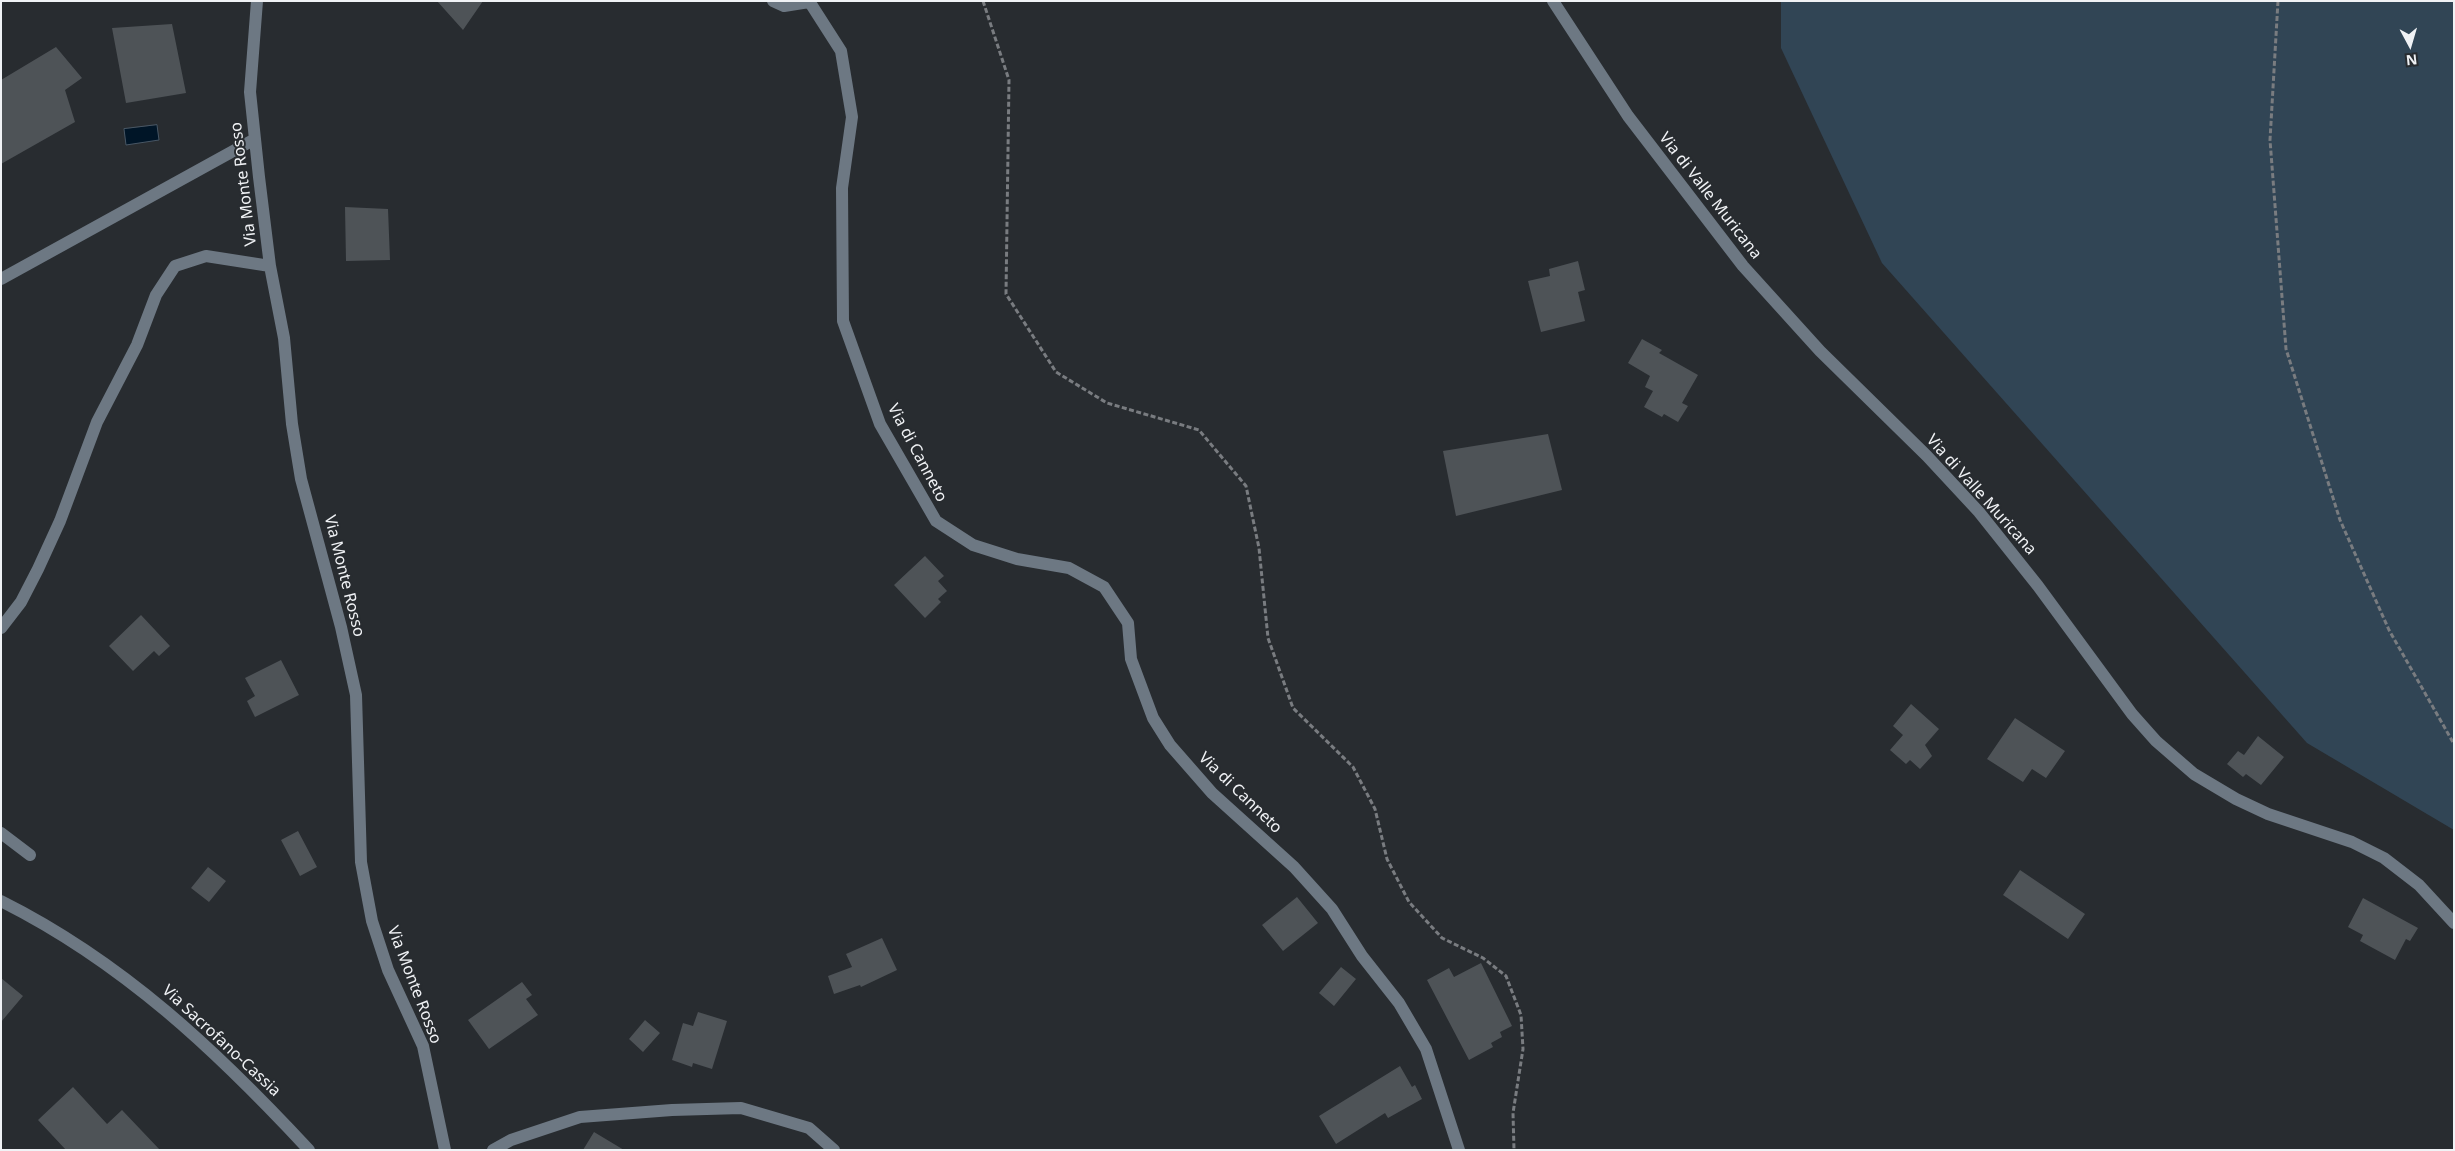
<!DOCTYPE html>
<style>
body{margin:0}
#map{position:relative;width:2455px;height:1151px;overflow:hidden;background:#282c30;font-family:"Noto Sans",sans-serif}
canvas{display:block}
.frame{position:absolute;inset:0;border:2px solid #f0f2f5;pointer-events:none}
.north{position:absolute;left:2385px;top:20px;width:50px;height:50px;-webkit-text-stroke:4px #282c30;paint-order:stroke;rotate:174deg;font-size:14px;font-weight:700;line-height:20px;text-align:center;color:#f0f2f5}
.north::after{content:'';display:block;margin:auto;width:18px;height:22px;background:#f0f2f5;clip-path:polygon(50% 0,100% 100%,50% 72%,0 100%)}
</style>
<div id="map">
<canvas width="2455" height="1151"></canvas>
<div class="frame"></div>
<div class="north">N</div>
</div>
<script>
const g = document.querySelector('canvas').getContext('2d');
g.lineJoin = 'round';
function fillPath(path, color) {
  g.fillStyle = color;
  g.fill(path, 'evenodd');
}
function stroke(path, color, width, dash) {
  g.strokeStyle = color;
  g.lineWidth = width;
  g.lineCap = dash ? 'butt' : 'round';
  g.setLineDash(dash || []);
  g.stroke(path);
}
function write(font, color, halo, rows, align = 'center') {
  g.font = font + ' "Noto Sans",sans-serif';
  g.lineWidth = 4;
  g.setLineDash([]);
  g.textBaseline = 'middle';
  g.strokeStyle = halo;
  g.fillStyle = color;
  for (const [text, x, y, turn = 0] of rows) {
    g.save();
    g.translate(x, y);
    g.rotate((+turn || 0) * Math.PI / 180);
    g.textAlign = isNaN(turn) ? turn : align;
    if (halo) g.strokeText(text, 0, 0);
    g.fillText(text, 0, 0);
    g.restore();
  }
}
fillPath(new Path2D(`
 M 1781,1 L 2454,1 L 2454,830 L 2307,743 L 1882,263 L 1781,48 Z`), '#314555');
const water = new Path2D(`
 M 157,125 L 159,140 L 126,145 L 124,129 Z`);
fillPath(water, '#001527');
stroke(water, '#485765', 1);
fillPath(new Path2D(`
 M 437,1 L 483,1 L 463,30 Z
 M 172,24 L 186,93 L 126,103 L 112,28 Z
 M 56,47 L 82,78 L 65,90 L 75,122 L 1,164 L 1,80 Z
 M 345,207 L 388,209 L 390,260 L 346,261 Z
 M 1578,261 L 1585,290 L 1578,292 L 1585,321 L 1541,332 L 1528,281 L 1550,276 L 1549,269 Z
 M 1642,339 L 1662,350 L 1659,353 L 1698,375 L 1682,403 L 1688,406 L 1678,422 L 1664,414 L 1662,417 L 1644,407 L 1653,391 L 1645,387 L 1650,376 L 1628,363 Z
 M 1548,434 L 1562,490 L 1456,516 L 1443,451 Z
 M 925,556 L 944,576 L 938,581 L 947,591 L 938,599 L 941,602 L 925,618 L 894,585 Z
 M 141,615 L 170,646 L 159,656 L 154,651 L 133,671 L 109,646 Z
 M 281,660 L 299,695 L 255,717 L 247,701 L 255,696 L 245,678 Z
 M 1911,704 L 1939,729 L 1925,745 L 1932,756 L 1920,769 L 1910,760 L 1906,764 L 1890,750 L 1903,735 L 1893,726 Z
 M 2015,718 L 2065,751 L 2046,778 L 2032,769 L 2023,782 L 1987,759 Z
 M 2258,736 L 2284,757 L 2261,785 L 2246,774 L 2243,777 L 2227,764 L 2238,751 L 2244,755 Z
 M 298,831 L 317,867 L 300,876 L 281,840 Z
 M 208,867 L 226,881 L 209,902 L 191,888 Z
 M 2020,870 L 2085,914 L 2068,939 L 2003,895 Z
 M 1297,897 L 1318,923 L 1283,951 L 1262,925 Z
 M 2363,898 L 2418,928 L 2410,941 L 2406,939 L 2395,960 L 2360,941 L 2363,935 L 2348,927 Z
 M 882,938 L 897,970 L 861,987 L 860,985 L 834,994 L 828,976 L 852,967 L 846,954 Z
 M 1481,963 L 1512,1026 L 1500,1032 L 1502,1037 L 1491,1043 L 1493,1047 L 1469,1060 L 1427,980 L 1449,968 L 1454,977 Z
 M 1341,967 L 1356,979 L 1334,1006 L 1319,993 Z
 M 1,978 L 23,996 L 1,1022 Z
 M 522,982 L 532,995 L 526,999 L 538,1015 L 489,1049 L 468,1020 Z
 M 698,1012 L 727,1021 L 712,1069 L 693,1063 L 692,1067 L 672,1060 L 683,1023 L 693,1026 Z
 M 645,1020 L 660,1033 L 643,1052 L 629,1039 Z
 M 1400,1066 L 1412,1087 L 1415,1085 L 1422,1099 L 1388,1118 L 1385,1113 L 1336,1144 L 1319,1116 Z
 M 73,1087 L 107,1124 L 122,1110 L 160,1150 L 66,1150 L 38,1120 Z
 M 594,1132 L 624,1150 L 583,1150 Z`), '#4e5357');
stroke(new Path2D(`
 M 983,1 L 1009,80 L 1006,294 L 1056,372 L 1107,403 L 1199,430 L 1246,486 L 1259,548 L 1268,638 L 1293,708 L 1353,767 L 1375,809 L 1387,859 L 1409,902 L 1442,938 L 1483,958 L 1506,976 L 1521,1015 L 1523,1049 L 1513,1113 L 1514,1150
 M 2278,1 L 2270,140 L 2286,349 L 2340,520 L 2389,630 L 2454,744`), '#797c80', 3, [5, 2.5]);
stroke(new Path2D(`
 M 257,1 L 250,92 L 259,177 L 270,266 L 284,338 L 292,424 L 301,479 L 341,627 L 356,695 L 361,862 L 372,921 L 388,970 L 423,1046 L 445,1150
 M 773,1 L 784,6 L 809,2
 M 809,1 L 841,51 L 852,117 L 842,188 L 843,321 L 880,424 L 936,521 L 973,545 L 1017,559 L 1069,568 L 1104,587 L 1128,623 L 1131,659 L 1153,718 L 1170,745 L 1212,793 L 1294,867 L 1332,909 L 1362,956 L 1399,1003 L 1426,1049 L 1459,1150
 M 1553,1 L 1628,116 L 1743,266 L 1820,351 L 1927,456 L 1979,512 L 2038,586 L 2132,714 L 2156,741 L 2194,774 L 2236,799 L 2268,814 L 2352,842 L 2384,858 L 2419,885 L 2454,923
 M 1,279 L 255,139
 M 1,628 L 21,602 L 38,569 L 60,521 L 97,422 L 137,345 L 156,295 L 175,266 L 206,256 L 270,266
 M 1,833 L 30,855
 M 1,901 C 123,962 217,1051 309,1150
 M 493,1150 L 511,1140 L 580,1117 L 672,1110 L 741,1108 L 809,1128 L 834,1150`), '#6d7883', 12);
write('16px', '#f0f2f5', '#282c30', [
 ["Via Monte Rosso",244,184,-97],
 ["Via di Valle Muricana",1710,196,52],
 ["Via di Canneto",917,453,62],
 ["Via di Valle Muricana",1981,495,48],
 ["Via Monte Rosso",344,576,76],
 ["Via di Canneto",1240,793,44],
 ["Via Monte Rosso",414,985,69],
 ["Via Sacrofano-Cassia",221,1041,43]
]);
</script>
